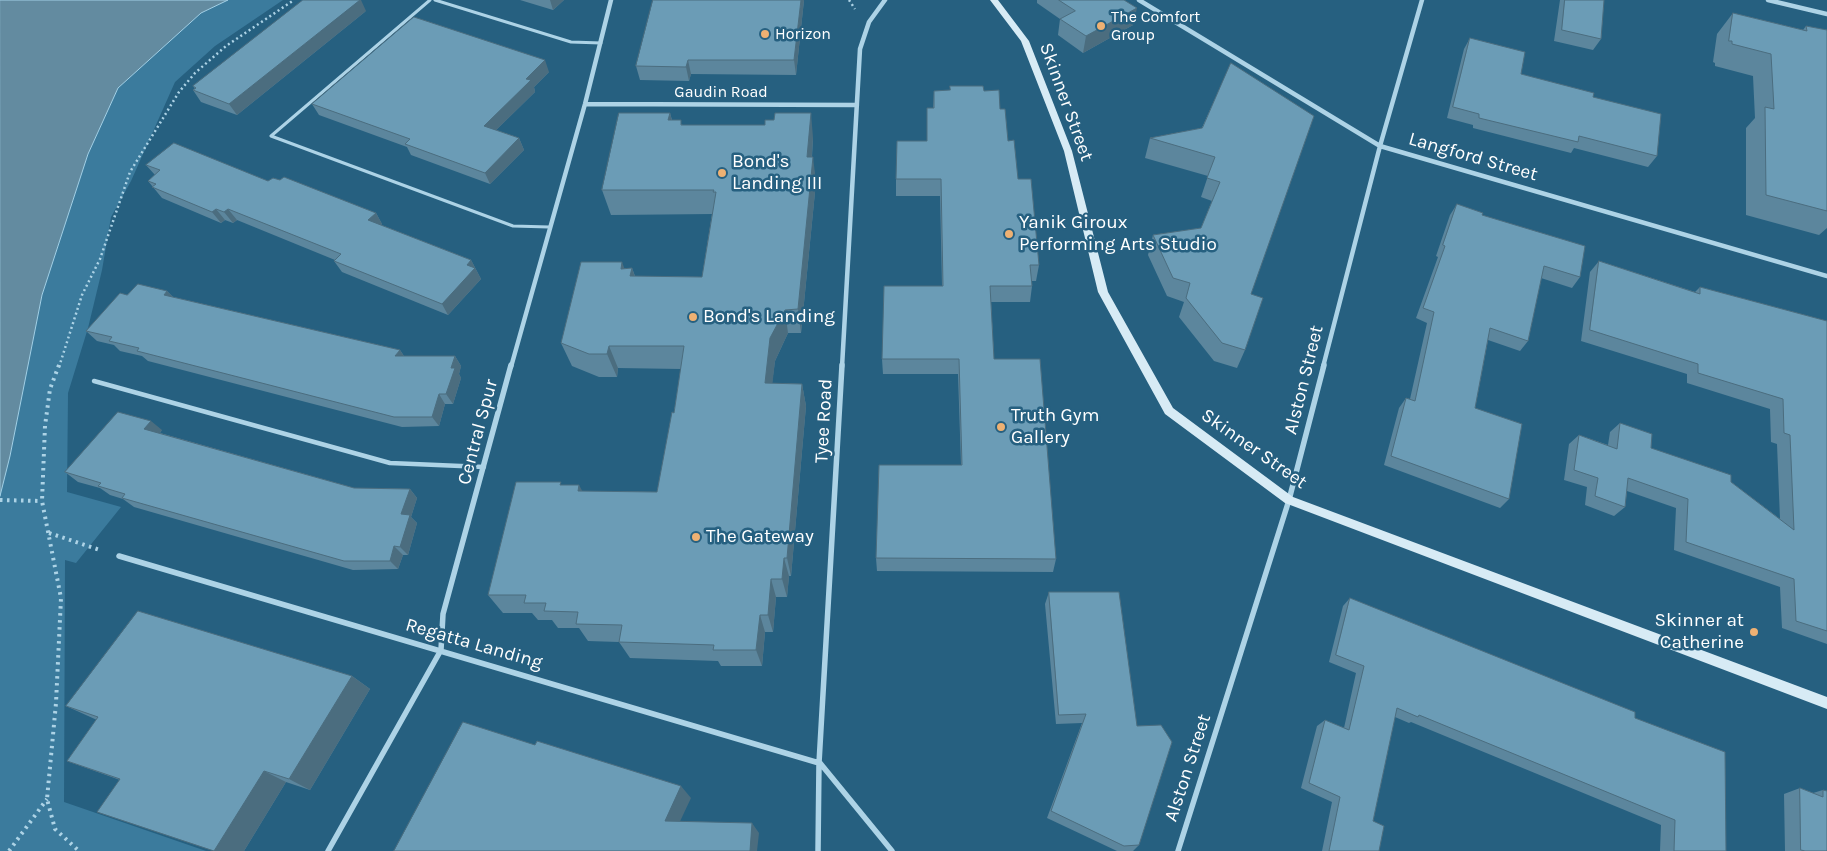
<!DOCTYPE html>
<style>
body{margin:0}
canvas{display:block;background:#266080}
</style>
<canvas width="1827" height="851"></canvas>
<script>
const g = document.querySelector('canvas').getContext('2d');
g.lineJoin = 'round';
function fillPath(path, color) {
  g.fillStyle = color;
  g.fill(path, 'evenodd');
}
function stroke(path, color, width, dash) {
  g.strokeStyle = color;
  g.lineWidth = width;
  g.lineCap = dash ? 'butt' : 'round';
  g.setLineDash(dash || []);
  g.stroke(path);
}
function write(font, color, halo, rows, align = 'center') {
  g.font = font + ' Karla,sans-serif';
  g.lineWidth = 5;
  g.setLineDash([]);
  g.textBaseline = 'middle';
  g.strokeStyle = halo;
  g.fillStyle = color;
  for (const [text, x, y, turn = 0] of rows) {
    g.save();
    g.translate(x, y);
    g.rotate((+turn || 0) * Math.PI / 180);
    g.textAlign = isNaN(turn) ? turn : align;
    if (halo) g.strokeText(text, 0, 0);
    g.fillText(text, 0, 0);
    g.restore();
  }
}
fillPath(new Path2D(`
 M 228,0 L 283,0 L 215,46 L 175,82 L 131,181 L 111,217 L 102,270 L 88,328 L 68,393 L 67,492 L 121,507 L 76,563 L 65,560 L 64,802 L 206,851 L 0,851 L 0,455 L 10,456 L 42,295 L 88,154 L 118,88 L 201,13 Z`), '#3b7b9d');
const water = new Path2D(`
 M 0,0 L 228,0 L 201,13 L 118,88 L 88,154 L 42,295 L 10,456 L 0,496 Z`);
fillPath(water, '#638ba0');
stroke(water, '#a2d0e6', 1);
stroke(new Path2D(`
 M 849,0 L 855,9
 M 59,367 L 82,295 L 100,259 L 130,172 L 179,92 L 195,73 L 226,46 L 294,0`), '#add3e6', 2.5, [2, 3]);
stroke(new Path2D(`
 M 59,365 L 50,389 L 45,426 L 42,501 L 61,598 L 56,703 L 47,799 L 55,829 L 79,851
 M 0,500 L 42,501
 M 49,533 L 100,550
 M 9,851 L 47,799`), '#add3e6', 4, [2.5, 4.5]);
stroke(new Path2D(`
 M 430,0 L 271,136 L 513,226 L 549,227
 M 435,0 L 571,42 L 601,43`), '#add3e6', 3);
stroke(new Path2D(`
 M 94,381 L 390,463 L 484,467`), '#add3e6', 4.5);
stroke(new Path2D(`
 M 1139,0 L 1380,146 L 1827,276
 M 1768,0 L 1827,14
 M 585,104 L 857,105
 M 511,367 L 585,104 L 611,0
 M 842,367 L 860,49 L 869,22 L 885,0
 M 1323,367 L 1380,146 L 1422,0`), '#add3e6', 4.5);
stroke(new Path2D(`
 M 119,556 L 819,763
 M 820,763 L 892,851
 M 328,851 L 441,650 L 443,614 L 511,365
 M 818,851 L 819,763 L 842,365
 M 1178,851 L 1289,500 L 1324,365`), '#add3e6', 5.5);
fillPath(new Path2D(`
 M 990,0 L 998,0 L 1029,41 L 1072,151 L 1108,292 L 1173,408 L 1293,497 L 1827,697 L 1827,709 L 1285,503 L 1165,414 L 1098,292 L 1064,151 L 1021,41 Z`), '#d7ebf5');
fillPath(new Path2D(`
 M 520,0 L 564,0 L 553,10 Z
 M 804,0 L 796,75 L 691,74 L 689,81 L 640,80 L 636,66 Z
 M 1037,0 L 1124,0 L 1133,25 L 1083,53 L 1058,35 L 1060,19 L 1037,3 Z
 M 1560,0 L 1604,0 L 1601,39 L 1593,50 L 1554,41 Z
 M 366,11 L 237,115 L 201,102 L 193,90 L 195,89 L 193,86 Z
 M 1733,13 L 1803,30 L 1806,26 L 1827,30 L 1827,228 L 1819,235 L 1746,215 L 1746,128 L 1755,118 L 1753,76 L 1715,66 L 1715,63 L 1713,62 L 1717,34 Z
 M 1470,38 L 1521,74 L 1593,97 L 1657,156 L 1648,167 L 1574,148 L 1571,153 L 1473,128 L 1473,125 L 1447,118 L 1464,49 Z
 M 1231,63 L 1251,294 L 1245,350 L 1237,368 L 1214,361 L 1179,317 L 1184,302 L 1167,296 L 1148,255 L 1153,235 L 1201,228 L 1212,201 L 1201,197 L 1208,176 L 1145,158 L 1150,138 L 1202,128 Z
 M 549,72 L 534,87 L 535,92 L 496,130 L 519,138 L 524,150 L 490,184 L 411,155 L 407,147 L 319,115 L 312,104 Z
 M 934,91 L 984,91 L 1000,109 L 1018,179 L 1039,265 L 1036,281 L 1032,281 L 1032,286 L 1030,302 L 991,302 L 994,359 L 1056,559 L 1053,572 L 877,571 L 876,558 L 961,465 L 958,374 L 883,374 L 882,359 L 942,286 L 940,196 L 896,196 L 896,179 L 927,141 L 933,108 Z
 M 670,113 L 672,120 L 683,125 L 813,138 L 812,157 L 816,182 L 801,333 L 788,333 L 775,361 L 772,383 L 802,384 L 806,406 L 791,576 L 789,576 L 787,597 L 776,597 L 773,632 L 765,632 L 762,666 L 721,666 L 718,661 L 630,658 L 619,642 L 588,641 L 579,628 L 558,628 L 552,620 L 538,620 L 532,613 L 503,613 L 488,595 L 562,485 L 582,491 L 657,492 L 674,413 L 681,369 L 618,368 L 617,377 L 599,377 L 572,366 L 561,343 L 625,268 L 632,268 L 635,276 L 702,277 L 712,214 L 611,215 L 602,190 Z
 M 146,165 L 268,181 L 376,213 L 382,224 L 381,225 L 471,260 L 481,279 L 448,315 L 342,272 L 334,261 L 335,260 L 237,220 L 233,223 L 225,220 L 221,223 L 162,198 L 148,181 L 155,175 Z
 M 1457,204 L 1482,215 L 1580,277 L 1572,288 L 1541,278 L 1528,341 L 1520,351 L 1488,340 L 1475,408 L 1509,499 L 1500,508 L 1384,465 L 1399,408 L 1406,398 L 1410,399 L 1427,323 L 1416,318 L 1438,257 L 1436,256 L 1450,215 Z
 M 1599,261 L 1695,292 L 1700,287 L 1827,321 L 1827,644 L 1782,628 L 1780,587 L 1674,550 L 1676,508 L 1627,491 L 1625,507 L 1614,516 L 1585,505 L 1587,487 L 1564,480 L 1569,444 L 1579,435 L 1608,445 L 1610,432 L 1620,423 L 1651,448 L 1731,482 L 1780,519 L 1777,444 L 1771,442 L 1770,409 L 1687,383 L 1687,374 L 1581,341 L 1590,272 Z
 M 167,291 L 173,297 L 400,350 L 404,356 L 455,356 L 461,366 L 459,374 L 461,378 L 453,404 L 445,404 L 439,426 L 402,427 L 148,361 L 142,356 L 120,351 L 114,345 L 97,341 L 86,331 L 127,295 Z
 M 162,430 L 160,433 L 354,488 L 410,489 L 417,498 L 411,517 L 417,523 L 408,555 L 403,555 L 398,569 L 353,570 L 134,507 L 123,499 L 110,495 L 100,488 L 78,482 L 65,472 Z
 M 1049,592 L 1139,845 L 1133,851 L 1117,851 L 1047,818 L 1082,723 L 1056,724 L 1045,604 Z
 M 1350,598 L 1635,718 L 1726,851 L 1660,851 L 1661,825 L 1411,722 L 1409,723 L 1395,717 L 1373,821 L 1379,851 L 1322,851 L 1332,802 L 1301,788 L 1317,726 L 1325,720 L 1344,728 L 1356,673 L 1329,662 L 1343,606 Z
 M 352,676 L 370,689 L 310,790 L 286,782 L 244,851 L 213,851 L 120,780 L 67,761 L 97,720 L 66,706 Z
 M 1800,788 L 1813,793 L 1823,790 L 1827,851 L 1785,851 L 1784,794 Z`), '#5c869d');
fillPath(new Path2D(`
 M 360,0 L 361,0 L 366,11 L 237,115 L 229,104 Z
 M 550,0 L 564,0 L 553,10 Z
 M 801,0 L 804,0 L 796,75 L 794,60 Z
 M 1137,8 L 1133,25 L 1083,53 L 1086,36 Z
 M 545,60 L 549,72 L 534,87 L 535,92 L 489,137 L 484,126 L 526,79 Z
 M 688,60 L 691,74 L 689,81 L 686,67 Z
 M 670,113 L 676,138 L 668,120 Z
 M 811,113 L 813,138 L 810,182 L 807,157 Z
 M 519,138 L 524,150 L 490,184 L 485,173 Z
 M 813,157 L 816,182 L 801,333 L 798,309 Z
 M 216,209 L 225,220 L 221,223 L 212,212 Z
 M 228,209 L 237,220 L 233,223 L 224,212 Z
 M 376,213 L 382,224 L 375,231 L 368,220 Z
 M 471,260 L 481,279 L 448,315 L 442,304 L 467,265 Z
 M 622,262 L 631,286 L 621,269 Z
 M 632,268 L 640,292 L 630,276 Z
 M 167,291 L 177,301 L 164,295 Z
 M 785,310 L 788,333 L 775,361 L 770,405 L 765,383 L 770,338 Z
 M 609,346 L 618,368 L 617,377 L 607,354 Z
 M 400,350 L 407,361 L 395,356 Z
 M 455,356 L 461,366 L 459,374 L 461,378 L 453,404 L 446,394 L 451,368 Z
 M 802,384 L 806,406 L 791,576 L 787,558 Z
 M 439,394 L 445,404 L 439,426 L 432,417 Z
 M 151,421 L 162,430 L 155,439 L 144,429 Z
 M 579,485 L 590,505 L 578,491 Z
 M 410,489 L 417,498 L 411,517 L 417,523 L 408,555 L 400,547 L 401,514 Z
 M 394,546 L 403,555 L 398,569 L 390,561 Z
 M 784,558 L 789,576 L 787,597 L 782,579 Z
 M 771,579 L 776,597 L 773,632 L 768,615 Z
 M 760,615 L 765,632 L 762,666 L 756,650 Z
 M 352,676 L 370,689 L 310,790 L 289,779 Z
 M 264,771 L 286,782 L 244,851 L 214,851 Z
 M 681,786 L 691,798 L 675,832 L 665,821 Z
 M 752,823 L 759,833 L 757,851 L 750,851 Z`), '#4b6d7f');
const building = new Path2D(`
 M 303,0 L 360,0 L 229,104 L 193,90 L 196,88 L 193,86 Z
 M 653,0 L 801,0 L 794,60 L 688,60 L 686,67 L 636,66 Z
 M 1059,0 L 1124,0 L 1137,8 L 1086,36 L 1060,19 L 1075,11 Z
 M 1565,0 L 1604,0 L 1601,39 L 1562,30 Z
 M 1733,13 L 1807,31 L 1806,26 L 1827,30 L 1827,211 L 1766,195 L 1765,107 L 1774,109 L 1771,54 L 1732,44 L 1732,41 L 1729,41 Z
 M 414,17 L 545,60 L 526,79 L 531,80 L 484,126 L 519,138 L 485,173 L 405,144 L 410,139 L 312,104 Z
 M 1470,38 L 1525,52 L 1521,74 L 1594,93 L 1593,97 L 1661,114 L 1657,156 L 1579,136 L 1578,142 L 1479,118 L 1479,114 L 1453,107 Z
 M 1231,63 L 1314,116 L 1251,294 L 1263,298 L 1245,350 L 1222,343 L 1186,298 L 1190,283 L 1173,278 L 1153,235 L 1201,228 L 1220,182 L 1207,178 L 1215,157 L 1150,138 L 1202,128 Z
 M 950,86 L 983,86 L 984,91 L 999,90 L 1000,109 L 1005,109 L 1008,141 L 1014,140 L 1018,179 L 1031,179 L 1039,265 L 1030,265 L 1032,286 L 990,286 L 994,359 L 1040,359 L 1056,559 L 876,558 L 879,465 L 962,465 L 959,359 L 882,359 L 884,286 L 943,286 L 941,179 L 896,179 L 897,141 L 927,141 L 927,108 L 934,108 L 934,91 L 950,90 Z
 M 619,113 L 670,113 L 668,120 L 681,120 L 681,125 L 765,125 L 765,120 L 774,120 L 775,113 L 811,113 L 807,157 L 813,157 L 798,309 L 785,310 L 770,338 L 765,383 L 802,384 L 787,558 L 784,558 L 782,579 L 771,579 L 768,615 L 760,615 L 756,650 L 713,650 L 714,645 L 619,642 L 622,625 L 576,624 L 578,612 L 544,611 L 546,603 L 524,603 L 526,595 L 488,595 L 516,482 L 561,482 L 560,485 L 579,485 L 578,491 L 657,492 L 672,412 L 674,413 L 684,346 L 609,346 L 607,354 L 589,354 L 561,343 L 581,262 L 622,262 L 621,269 L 632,268 L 630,276 L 702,277 L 716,192 L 713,192 L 714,190 L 602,190 Z
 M 174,143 L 268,181 L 273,178 L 280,180 L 284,177 L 376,213 L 368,220 L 471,260 L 467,265 L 475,268 L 442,304 L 334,261 L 341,254 L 228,209 L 224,212 L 216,209 L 212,212 L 152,187 L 156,184 L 148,181 L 160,170 L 146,165 Z
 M 1457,204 L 1483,213 L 1482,215 L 1585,246 L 1580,277 L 1544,266 L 1528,341 L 1490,328 L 1475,408 L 1522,424 L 1509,499 L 1391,456 L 1406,398 L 1415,401 L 1434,312 L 1423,308 L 1445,246 L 1443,245 Z
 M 1599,261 L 1700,294 L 1700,287 L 1827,321 L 1827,631 L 1796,621 L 1794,579 L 1686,542 L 1688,499 L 1628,478 L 1625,507 L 1595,496 L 1598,478 L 1574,470 L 1579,435 L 1617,449 L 1620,423 L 1652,434 L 1651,448 L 1731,475 L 1731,482 L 1794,530 L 1790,435 L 1784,433 L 1783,399 L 1698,373 L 1698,364 L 1590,330 Z
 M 138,284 L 167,291 L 164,295 L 400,350 L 395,356 L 455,356 L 451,368 L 455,368 L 446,394 L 439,394 L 432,417 L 394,417 L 137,351 L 139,348 L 109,341 L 112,337 L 86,331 L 120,293 L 127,295 Z
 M 118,412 L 151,421 L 144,429 L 354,488 L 410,489 L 401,514 L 410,515 L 400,547 L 394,546 L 390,561 L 344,561 L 122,498 L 125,494 L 98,486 L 101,483 L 65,472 Z
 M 1049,592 L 1119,592 L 1137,726 L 1161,725 L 1172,742 L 1139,845 L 1124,846 L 1051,811 L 1086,714 L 1059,715 Z
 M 1350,598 L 1635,712 L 1635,718 L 1725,752 L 1726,851 L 1674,851 L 1675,820 L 1419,715 L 1418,717 L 1397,708 L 1373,821 L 1384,826 L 1379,851 L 1329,851 L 1340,797 L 1309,783 L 1325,720 L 1349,730 L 1364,666 L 1336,655 Z
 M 138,611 L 352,676 L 289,779 L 264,771 L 214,851 L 97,812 L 120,779 L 67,761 L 98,717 L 66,706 Z
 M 463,722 L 535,745 L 537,741 L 681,786 L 665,821 L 752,823 L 750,851 L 394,851 Z
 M 1800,788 L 1823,797 L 1823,790 L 1827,791 L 1827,851 L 1805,851 L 1801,850 Z`);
fillPath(building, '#6b9cb6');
stroke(building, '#4b6d7f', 1);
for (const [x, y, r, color] of [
 [1101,26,5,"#eeb173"],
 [765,34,5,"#eeb173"],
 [722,173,5,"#eeb173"],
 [1009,234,5,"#eeb173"],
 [693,317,5,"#eeb173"],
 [1001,427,5,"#eeb173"],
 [696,537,5,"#eeb173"],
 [1754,632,5,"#eeb173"]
]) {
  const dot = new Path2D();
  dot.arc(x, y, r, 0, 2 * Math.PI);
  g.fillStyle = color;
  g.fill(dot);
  stroke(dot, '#266080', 2);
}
write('16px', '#fff', '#266080', [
 ["The Comfort",1111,17],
 ["Group",1111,35],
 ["Horizon",775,34]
], 'left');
write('16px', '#fff', '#266080', [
 ["Gaudin Road",721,92]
]);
write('19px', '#fff', '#266080', [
 ["Skinner Street",1066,102,70],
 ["Langford Street",1473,157,16],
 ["Alston Street",1304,380,-76],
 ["Tyee Road",824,421,-87],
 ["Central Spur",478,432,-75],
 ["Skinner Street",1254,449,35],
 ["Regatta Landing",474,644,16],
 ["Alston Street",1188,768,-72]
]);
write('19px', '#fff', '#266080', [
 ["Bond's",732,162],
 ["Landing III",732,184],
 ["Yanik Giroux",1019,223],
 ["Performing Arts Studio",1019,245],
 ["Bond's Landing",703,317],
 ["Truth Gym",1011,416],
 ["Gallery",1011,438],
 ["The Gateway",706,537],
 ["Skinner at",1744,621,"right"],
 ["Catherine",1744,643,"right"]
], 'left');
</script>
